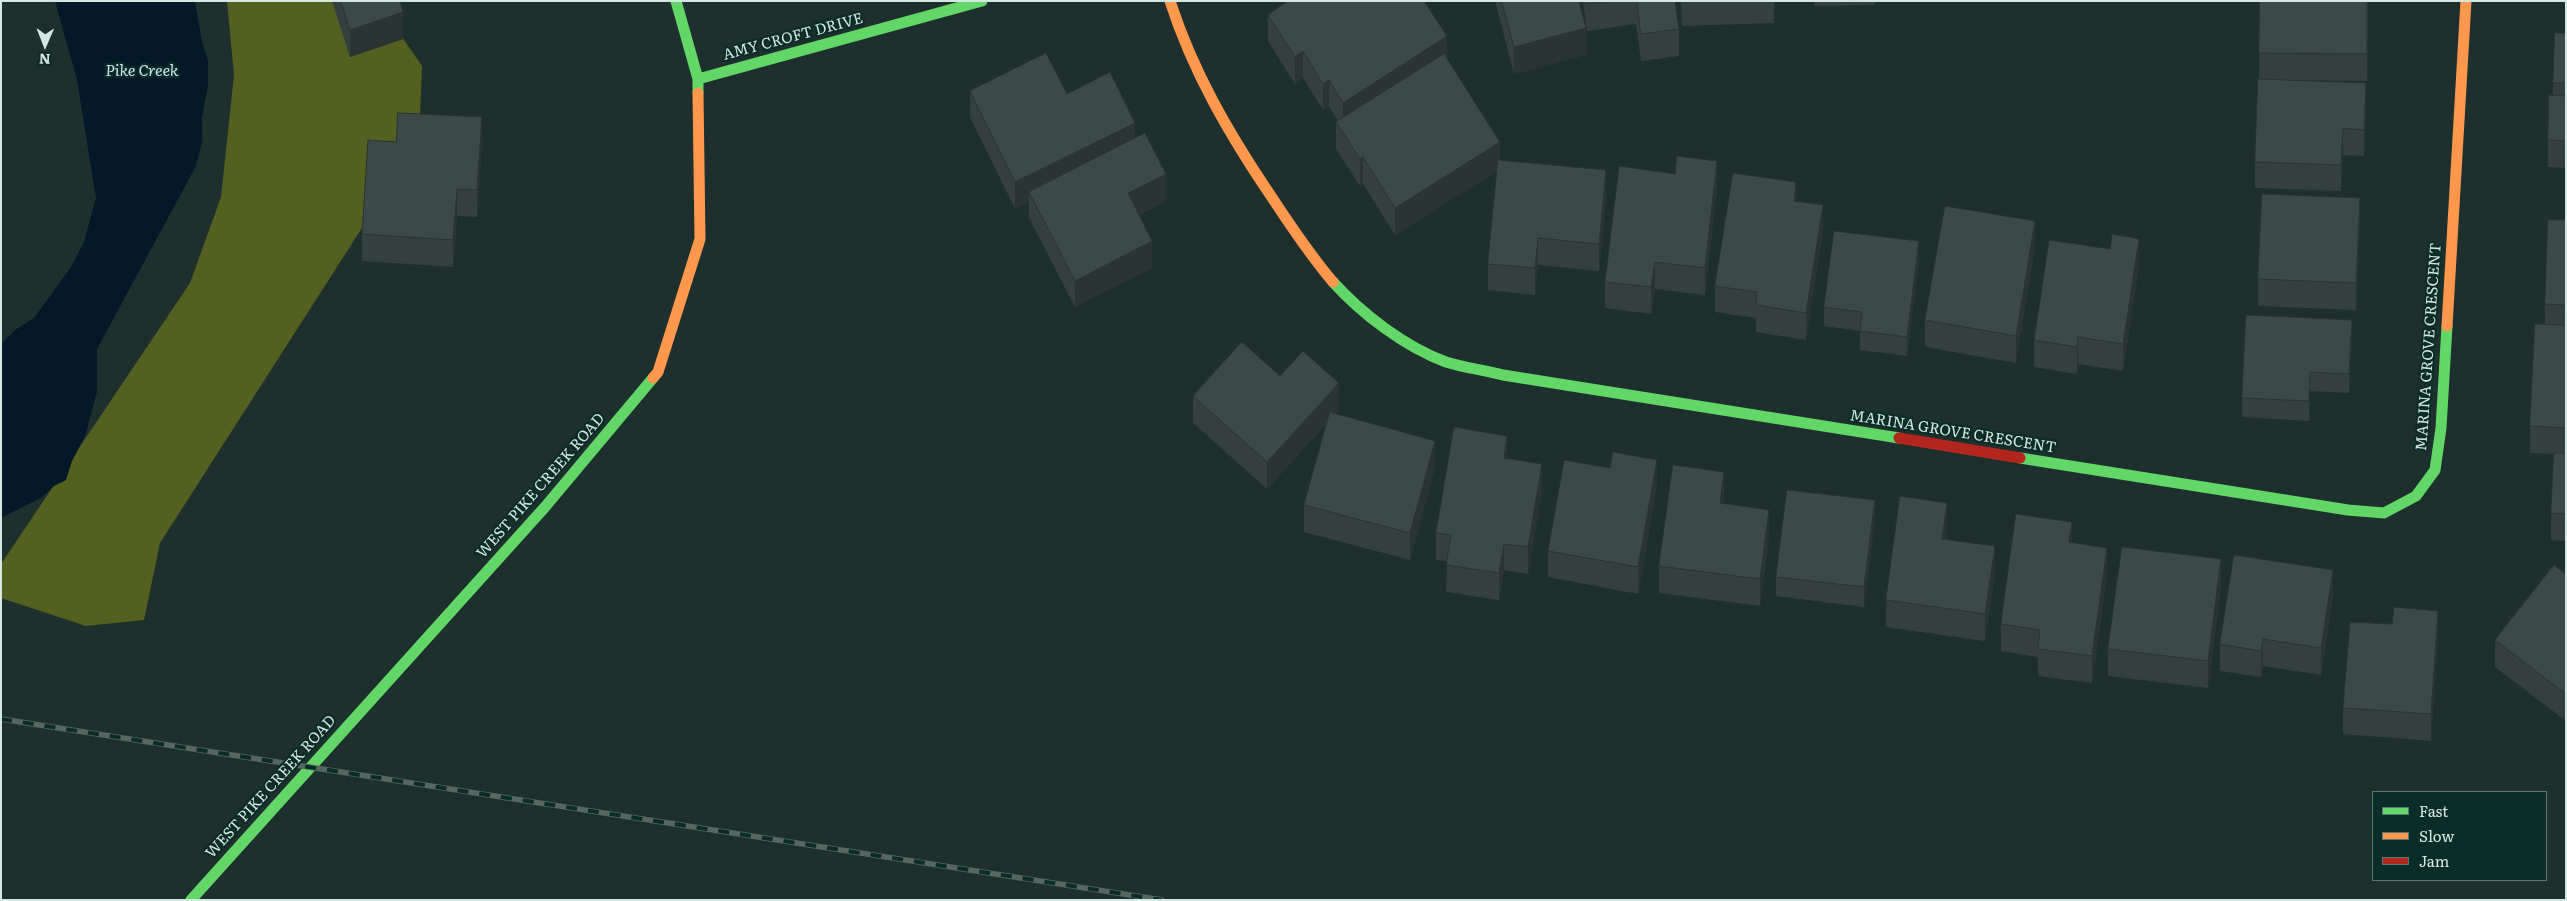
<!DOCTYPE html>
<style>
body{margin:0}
#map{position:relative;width:2567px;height:901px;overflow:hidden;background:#1e302d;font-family:Literata,serif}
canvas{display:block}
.frame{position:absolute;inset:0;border:2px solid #d5e7e3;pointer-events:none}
.legend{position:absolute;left:2372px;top:791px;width:175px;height:90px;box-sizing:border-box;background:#0b2d27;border:1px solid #5c7772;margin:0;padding:6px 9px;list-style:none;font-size:15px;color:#d5e7e3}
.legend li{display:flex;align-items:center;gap:10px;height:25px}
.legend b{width:25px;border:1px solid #5c7772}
.north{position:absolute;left:20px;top:20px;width:50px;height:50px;-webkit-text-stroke:4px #0b2d27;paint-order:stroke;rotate:181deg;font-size:14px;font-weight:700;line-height:20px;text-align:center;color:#d5e7e3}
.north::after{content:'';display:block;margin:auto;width:18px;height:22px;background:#d5e7e3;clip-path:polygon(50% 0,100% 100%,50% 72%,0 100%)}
</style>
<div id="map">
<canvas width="2567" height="901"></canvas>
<div class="frame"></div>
<ul class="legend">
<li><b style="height:6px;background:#63d668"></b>Fast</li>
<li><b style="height:6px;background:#ff974d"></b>Slow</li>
<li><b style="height:6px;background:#b3261e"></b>Jam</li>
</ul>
<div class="north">N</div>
</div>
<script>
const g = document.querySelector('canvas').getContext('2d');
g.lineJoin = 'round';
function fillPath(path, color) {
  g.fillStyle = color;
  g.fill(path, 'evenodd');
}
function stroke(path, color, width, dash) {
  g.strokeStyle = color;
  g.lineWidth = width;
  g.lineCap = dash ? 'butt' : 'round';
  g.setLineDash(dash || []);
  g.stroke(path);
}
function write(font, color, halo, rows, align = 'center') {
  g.font = font + ' Literata,serif';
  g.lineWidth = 4.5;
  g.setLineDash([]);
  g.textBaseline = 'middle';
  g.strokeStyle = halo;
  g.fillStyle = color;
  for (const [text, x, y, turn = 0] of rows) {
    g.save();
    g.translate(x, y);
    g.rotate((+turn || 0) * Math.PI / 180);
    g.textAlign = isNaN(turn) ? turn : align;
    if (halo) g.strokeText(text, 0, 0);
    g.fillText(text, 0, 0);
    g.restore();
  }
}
fillPath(new Path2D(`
 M 227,1 L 377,1 L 422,66 L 419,139 L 160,543 L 144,620 L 86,626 L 1,598 L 1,564 L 190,283 L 221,197 L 234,75 Z`), '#536020');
fillPath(new Path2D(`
 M 55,1 L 195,1 L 202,42 L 208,60 L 208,85 L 202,117 L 202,142 L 196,166 L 97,349 L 97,392 L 85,436 L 72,461 L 66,480 L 54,486 L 41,498 L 1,518 L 1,344 L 15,330 L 34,318 L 71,267 L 84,242 L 96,198 L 77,80 Z`), '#031828');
stroke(new Path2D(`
 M 676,1 L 698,79 L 698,93
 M 698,79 L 982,1
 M 1333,282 C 1362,314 1405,347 1446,362 C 1465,368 1484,370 1503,375 L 1899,438
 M 2020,458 L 2348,510 L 2384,513 L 2416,496 L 2435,470 L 2441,428 L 2447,326
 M 191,900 L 545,507 L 653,378`), '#63d668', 11);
stroke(new Path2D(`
 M 1170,1 C 1193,72 1229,134 1271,196 C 1290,225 1310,255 1333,282
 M 2447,326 L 2466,1
 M 653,378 L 658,372 L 700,239 L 698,93`), '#ff974d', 11);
stroke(new Path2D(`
 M 1899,438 L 2020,458`), '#b3261e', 11);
const rail = new Path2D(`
 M 1,719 L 1162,900`);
stroke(rail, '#566660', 5.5);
stroke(rail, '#0b2d27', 4, [11]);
fillPath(new Path2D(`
 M 332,1 L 400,1 L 403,39 L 350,57 Z
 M 1495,1 L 1579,1 L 1586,55 L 1514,74 Z
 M 1583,1 L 1675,1 L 1679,29 L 1679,56 L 1641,61 L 1636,24 L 1587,31 Z
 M 1681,1 L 1774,1 L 1774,23 L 1682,26 Z
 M 1814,1 L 1875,1 L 1875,5 L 1814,6 Z
 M 2260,1 L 2368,1 L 2367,81 L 2278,80 L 2366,110 L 2364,156 L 2343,155 L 2341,191 L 2255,188 L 2255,162 L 2259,79 Z
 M 1268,15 L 1447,58 L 1500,160 L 1606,197 L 1599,271 L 1538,265 L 1535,295 L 1488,290 L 1488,264 L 1497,171 L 1395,235 L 1363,184 L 1360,186 L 1336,149 L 1336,122 L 1338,121 L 1329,107 L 1323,110 L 1303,78 L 1295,84 L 1268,41 Z
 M 2566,33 L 2566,168 L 2548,167 L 2548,140 L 2553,95 L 2553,83 Z
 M 970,91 L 1067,94 L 1135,137 L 1166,201 L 1139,215 L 1152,268 L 1075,307 L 1029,218 L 1029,202 L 1015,209 L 970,117 Z
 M 396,142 L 482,144 L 477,217 L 457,216 L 453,267 L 362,261 L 362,234 Z
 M 1717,188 L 1705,295 L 1655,289 L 1651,314 L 1605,308 L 1605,282 Z
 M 1796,201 L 1823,232 L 1806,340 L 1756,332 L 1756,318 L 1715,312 L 1715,286 Z
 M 2566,220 L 2566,541 L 2551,540 L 2551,513 L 2553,454 L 2530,453 L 2530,426 L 2545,324 L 2545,304 Z
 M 2360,225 L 2356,310 L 2258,306 L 2258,279 Z
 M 2035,248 L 2016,363 L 1925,347 L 1925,320 Z
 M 1919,260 L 1907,356 L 1860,350 L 1860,331 L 1824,326 L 1824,307 Z
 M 2139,266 L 2123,371 L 2078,364 L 2077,374 L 2034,367 L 2034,340 Z
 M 2352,339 L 2349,393 L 2310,391 L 2309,421 L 2242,417 L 2242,398 Z
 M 1280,376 L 1339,410 L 1336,414 L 1435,468 L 1410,560 L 1304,532 L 1304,505 L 1326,424 L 1267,489 L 1193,423 L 1193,396 Z
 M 1507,459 L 1542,491 L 1528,574 L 1504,570 L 1499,600 L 1446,592 L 1447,561 L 1436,560 L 1436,533 Z
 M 1657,487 L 1638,594 L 1548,577 L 1548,551 Z
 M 1724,499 L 1723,503 L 1769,537 L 1760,606 L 1659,593 L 1659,566 Z
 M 1875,519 L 1864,607 L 1776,596 L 1776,577 Z
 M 1947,530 L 1946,539 L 1995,573 L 1985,641 L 1886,627 L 1886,600 Z
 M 2072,543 L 2107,575 L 2092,683 L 2038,676 L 2038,657 L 2001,651 L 2001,624 Z
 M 2566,574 L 2566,721 L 2495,667 L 2495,640 Z
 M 2221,586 L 2208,688 L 2108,676 L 2108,649 Z
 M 2333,597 L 2321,675 L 2263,666 L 2261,677 L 2220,671 L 2220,644 Z
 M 2438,637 L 2431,741 L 2343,734 L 2343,708 Z`), '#33403f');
fillPath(new Path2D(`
 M 403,12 L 403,39 L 350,57 L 350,30 Z
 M 1586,28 L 1586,55 L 1514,74 L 1514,47 Z
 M 1447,36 L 1447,63 L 1343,130 L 1343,103 Z
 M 1303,51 L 1303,78 L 1295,84 L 1295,57 Z
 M 1329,80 L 1329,107 L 1323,110 L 1323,84 Z
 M 2366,83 L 2366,110 L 2364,156 L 2364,130 Z
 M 482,117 L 482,144 L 477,217 L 477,190 Z
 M 1135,123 L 1135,150 L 1029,192 L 1029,202 L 1015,209 L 1015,182 Z
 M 2343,128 L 2343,155 L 2341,191 L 2341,165 Z
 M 1500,142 L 1500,169 L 1395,235 L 1395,208 Z
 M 1363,157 L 1363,184 L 1360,186 L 1360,159 Z
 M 1717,161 L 1717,188 L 1705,295 L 1705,268 Z
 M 1606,170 L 1606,197 L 1599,271 L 1599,244 Z
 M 1166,174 L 1166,201 L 1128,220 L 1128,193 Z
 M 1796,182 L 1796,209 L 1794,201 Z
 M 457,189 L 457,216 L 453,267 L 453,240 Z
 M 2360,198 L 2360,225 L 2356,310 L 2356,283 Z
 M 1823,205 L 1823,232 L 1806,340 L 1806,313 Z
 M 2035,221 L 2035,248 L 2016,363 L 2016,336 Z
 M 1538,238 L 1538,265 L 1535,295 L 1535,268 Z
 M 2139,239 L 2139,266 L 2123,371 L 2123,344 Z
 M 1152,241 L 1152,268 L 1075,307 L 1075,281 Z
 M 1919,241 L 1919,260 L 1907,356 L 1907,337 Z
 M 1655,262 L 1655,289 L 1651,314 L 1651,287 Z
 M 2352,320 L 2352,339 L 2349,393 L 2349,374 Z
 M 2078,337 L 2078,364 L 2077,374 L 2077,347 Z
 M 2310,372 L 2310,391 L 2309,421 L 2309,401 Z
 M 1339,383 L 1339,410 L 1267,489 L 1267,462 Z
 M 1507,436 L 1507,463 L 1504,458 Z
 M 1435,441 L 1435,468 L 1410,560 L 1410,533 Z
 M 1657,460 L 1657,487 L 1638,594 L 1638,567 Z
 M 1542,464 L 1542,491 L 1528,574 L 1528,547 Z
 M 1724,472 L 1724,499 L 1720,530 L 1720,503 Z
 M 1875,500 L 1875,519 L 1864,607 L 1864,587 Z
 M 1947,503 L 1947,530 L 1942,566 L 1942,539 Z
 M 1769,510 L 1769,537 L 1760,606 L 1760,579 Z
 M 2072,522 L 2072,549 L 2069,542 Z
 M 1504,544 L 1504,570 L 1499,600 L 1499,573 Z
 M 1995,546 L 1995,573 L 1985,641 L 1985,614 Z
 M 2107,548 L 2107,575 L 2092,683 L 2092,656 Z
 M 2221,559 L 2221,586 L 2208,688 L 2208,661 Z
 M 2333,570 L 2333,597 L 2321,675 L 2321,648 Z
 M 2438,611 L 2438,637 L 2431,741 L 2431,714 Z
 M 2263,639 L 2263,666 L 2261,677 L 2261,651 Z`), '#293433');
const building = new Path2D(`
 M 341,1 L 400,1 L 403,12 L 350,30 Z
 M 1288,1 L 1424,1 L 1447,36 L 1343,103 L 1329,80 L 1323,84 L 1303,51 L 1295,57 L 1268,15 Z
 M 1502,1 L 1579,1 L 1586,28 L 1514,47 Z
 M 1587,1 L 1608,1 L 1587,4 Z
 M 1637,1 L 1675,1 L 1679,29 L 1641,34 Z
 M 2260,1 L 2367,1 L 2367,54 L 2259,53 Z
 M 2555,33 L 2566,33 L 2566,83 L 2553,83 Z
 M 1046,53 L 1067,94 L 1110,72 L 1135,123 L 1015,182 L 970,91 Z
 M 1444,54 L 1500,142 L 1395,208 L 1363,157 L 1360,159 L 1336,122 Z
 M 2258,79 L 2366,83 L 2364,130 L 2343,128 L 2341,165 L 2255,162 Z
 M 2549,95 L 2566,96 L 2566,141 L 2548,140 Z
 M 398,113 L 482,117 L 477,190 L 457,189 L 453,240 L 362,234 L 368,140 L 396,142 Z
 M 1145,133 L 1166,174 L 1128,193 L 1152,241 L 1075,281 L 1029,192 Z
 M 1677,156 L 1717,161 L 1705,268 L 1655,262 L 1651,287 L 1605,282 L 1619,166 L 1675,174 Z
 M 1498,160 L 1606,170 L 1599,244 L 1538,238 L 1535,268 L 1488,264 Z
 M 1733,173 L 1796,182 L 1794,201 L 1823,205 L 1806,313 L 1756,305 L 1757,292 L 1715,286 Z
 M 2262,194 L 2360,198 L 2356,283 L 2258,279 Z
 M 1945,206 L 2035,221 L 2016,336 L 1925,320 Z
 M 2548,220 L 2566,220 L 2566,305 L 2545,304 Z
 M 1834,231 L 1919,241 L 1907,337 L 1860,331 L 1862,312 L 1824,307 Z
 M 2112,234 L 2139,239 L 2123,344 L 2078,337 L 2077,347 L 2034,340 L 2049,240 L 2110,249 Z
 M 2246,315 L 2352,320 L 2349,374 L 2310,372 L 2309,401 L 2242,398 Z
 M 2535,324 L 2566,325 L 2566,428 L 2530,426 Z
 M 1242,342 L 1280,376 L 1303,351 L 1339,383 L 1267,462 L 1193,396 Z
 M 1330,412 L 1435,441 L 1410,533 L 1304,505 Z
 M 1454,427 L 1507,436 L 1504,458 L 1542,464 L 1528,547 L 1504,544 L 1499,573 L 1446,565 L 1451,535 L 1436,533 Z
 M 1613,452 L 1657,460 L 1638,567 L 1548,551 L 1564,460 L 1610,468 Z
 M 2554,453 L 2566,453 L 2566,514 L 2551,513 Z
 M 1673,465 L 1724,472 L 1720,503 L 1769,510 L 1760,579 L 1659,566 Z
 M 1787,490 L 1875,500 L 1864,587 L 1776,577 Z
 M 1900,496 L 1947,503 L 1942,539 L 1995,546 L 1985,614 L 1886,600 Z
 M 2016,514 L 2072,522 L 2069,542 L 2107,548 L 2092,656 L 2038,649 L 2040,630 L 2001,624 Z
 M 2122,547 L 2221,559 L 2208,661 L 2108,649 Z
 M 2234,555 L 2333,570 L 2321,648 L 2263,639 L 2261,651 L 2220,644 Z
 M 2554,565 L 2566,574 L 2566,694 L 2495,640 Z
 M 2394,607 L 2438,611 L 2431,714 L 2343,708 L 2350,622 L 2392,624 Z`);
fillPath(building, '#3b4a49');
stroke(building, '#293433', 1);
write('15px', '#d5e7e3', '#0b2d27', [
 ["AMY CROFT DRIVE",793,37,-15],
 ["MARINA GROVE CRESCENT",2429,347,-86],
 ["MARINA GROVE CRESCENT",1953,432,9],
 ["WEST PIKE CREEK ROAD",541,486,-49],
 ["WEST PIKE CREEK ROAD",271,787,-48]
]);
write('italic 16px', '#cde2f1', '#0b2d27', [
 ["Pike Creek",142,71]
]);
</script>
